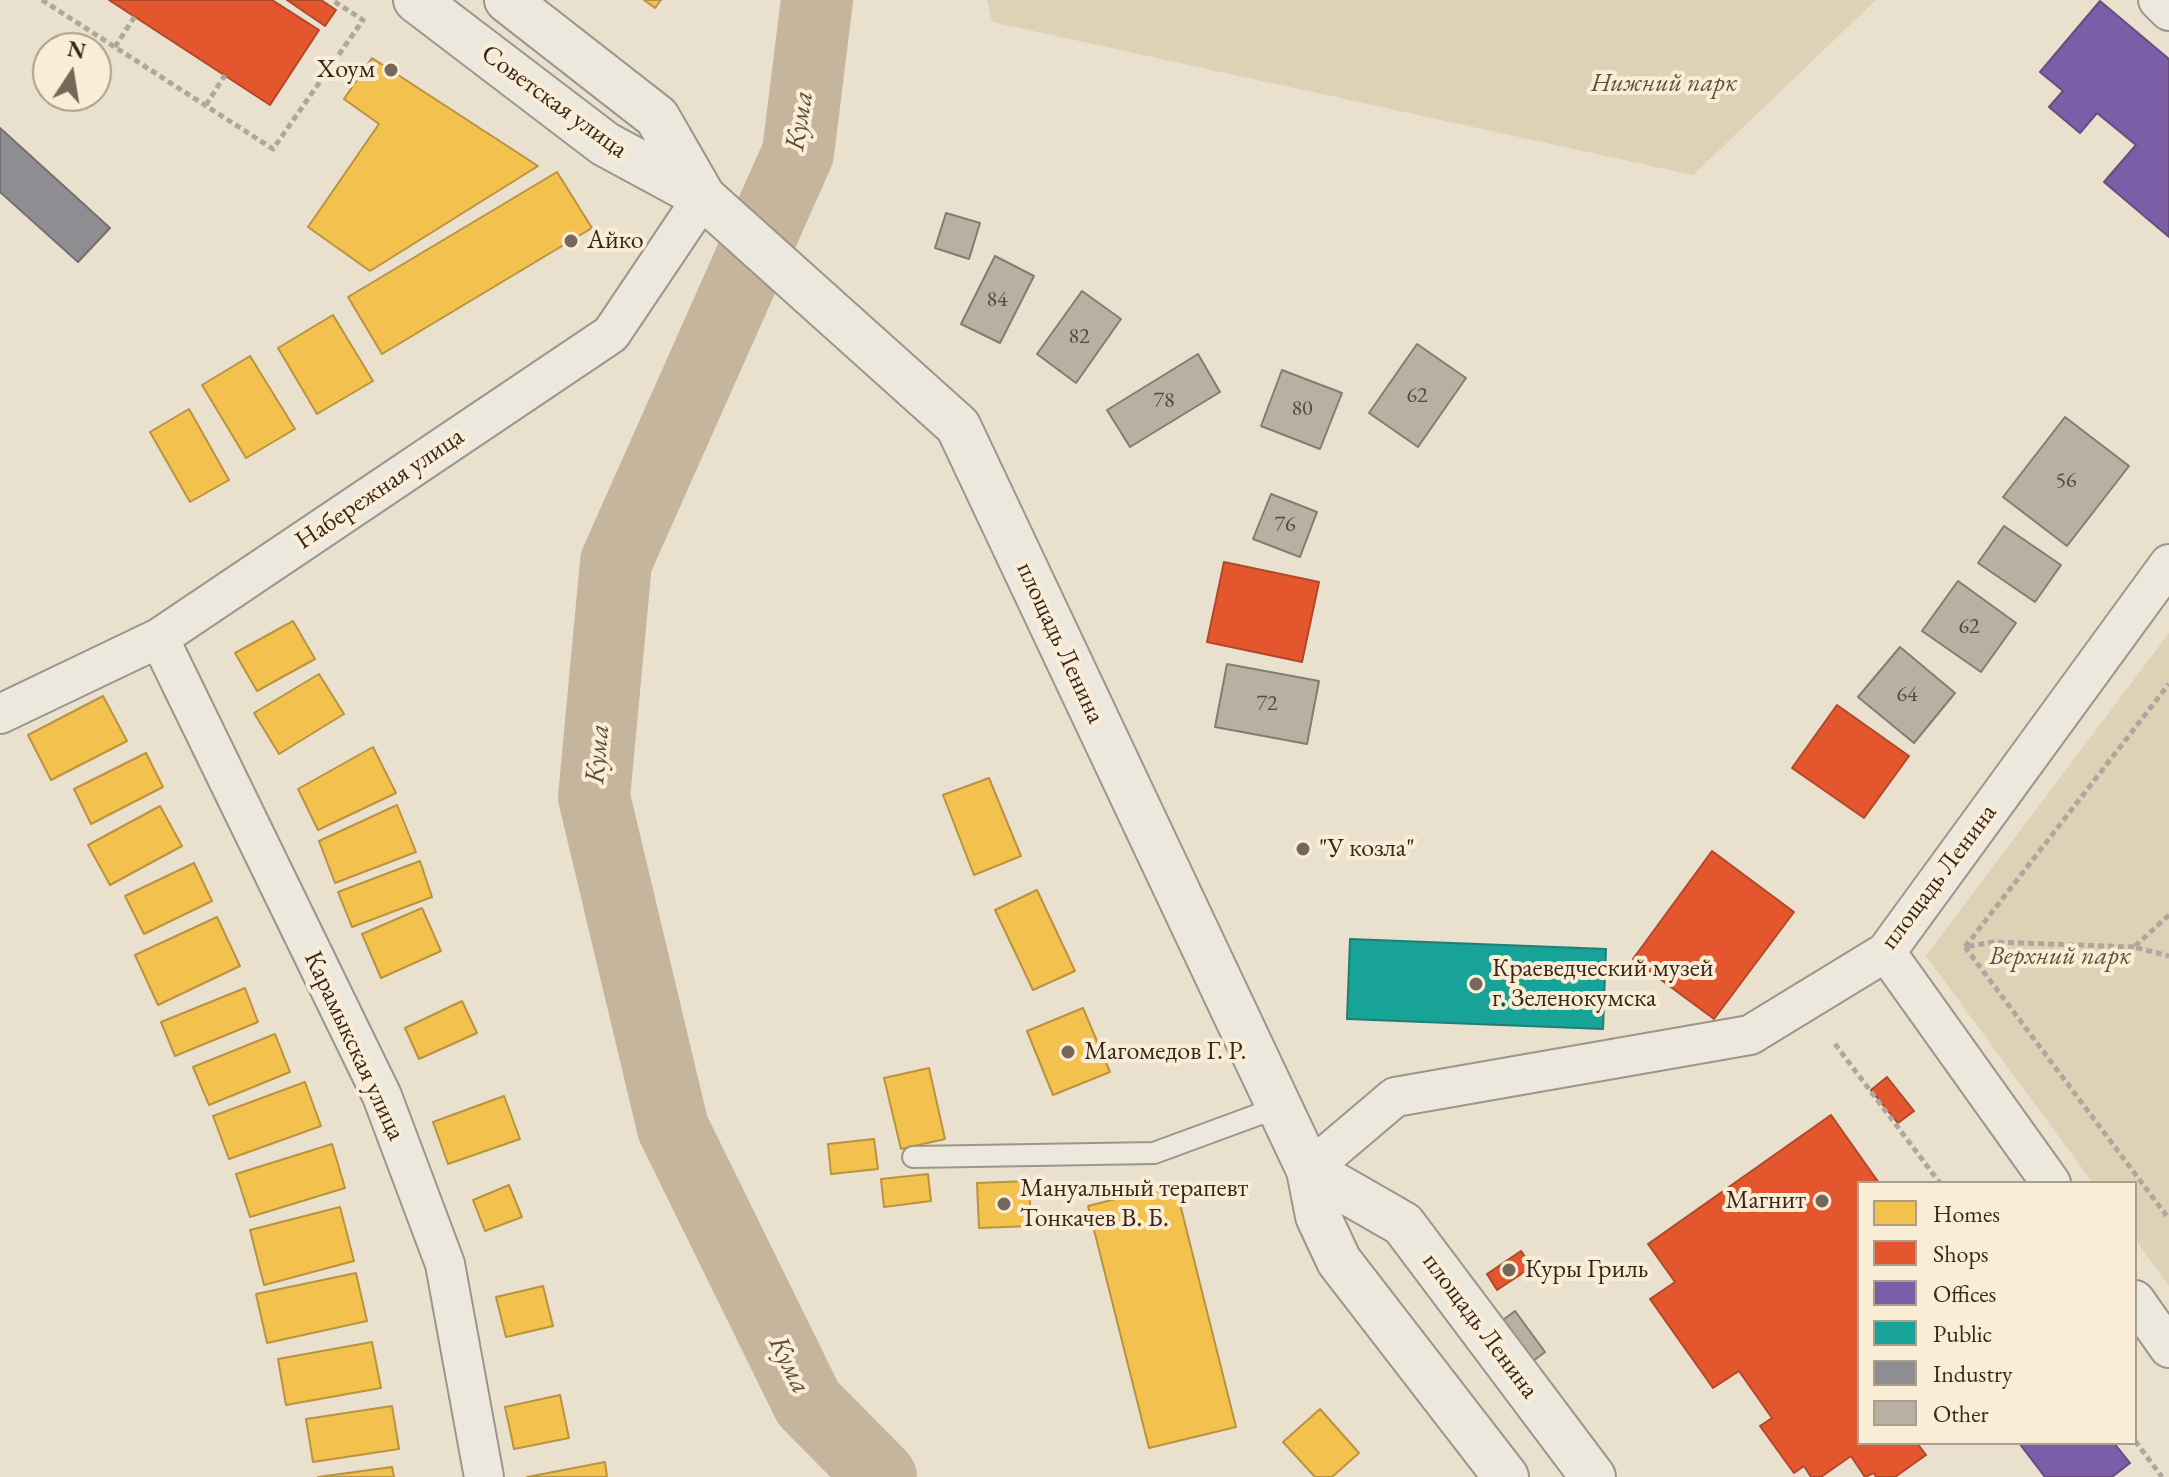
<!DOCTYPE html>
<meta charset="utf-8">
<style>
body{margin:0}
#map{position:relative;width:2169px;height:1477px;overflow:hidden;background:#e9e0cd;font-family:"EB Garamond",serif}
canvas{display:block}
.legend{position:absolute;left:1857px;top:1181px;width:280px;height:264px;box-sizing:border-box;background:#f9edd6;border:2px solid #ad9d8c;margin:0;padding:10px 14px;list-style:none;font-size:24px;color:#3a261d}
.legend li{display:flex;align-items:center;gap:16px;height:40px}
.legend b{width:40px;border:2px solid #ad9d8c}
.north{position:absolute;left:32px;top:32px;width:80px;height:80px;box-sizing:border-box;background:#f9edd6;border:2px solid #ad9d8c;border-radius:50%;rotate:12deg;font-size:22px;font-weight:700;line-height:32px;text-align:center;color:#3a261d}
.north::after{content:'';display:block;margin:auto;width:28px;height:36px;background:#77675b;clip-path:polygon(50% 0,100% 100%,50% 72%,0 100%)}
</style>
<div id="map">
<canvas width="2169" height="1477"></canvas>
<ul class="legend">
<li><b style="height:22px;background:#f2c14e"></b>Homes</li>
<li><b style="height:22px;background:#e4572e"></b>Shops</li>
<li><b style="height:22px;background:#7b5ea7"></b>Offices</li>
<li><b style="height:22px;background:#17a398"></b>Public</li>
<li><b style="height:22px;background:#8d8d92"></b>Industry</li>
<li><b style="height:22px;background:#b7b0a3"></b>Other</li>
</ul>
<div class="north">N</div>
</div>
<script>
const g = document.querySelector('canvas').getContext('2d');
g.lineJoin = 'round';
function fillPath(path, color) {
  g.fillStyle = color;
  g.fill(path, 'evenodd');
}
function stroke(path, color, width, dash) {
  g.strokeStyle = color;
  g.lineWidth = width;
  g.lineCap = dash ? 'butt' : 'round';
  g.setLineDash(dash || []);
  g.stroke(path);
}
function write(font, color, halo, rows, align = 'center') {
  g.font = font + ' "EB Garamond",serif';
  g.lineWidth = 8;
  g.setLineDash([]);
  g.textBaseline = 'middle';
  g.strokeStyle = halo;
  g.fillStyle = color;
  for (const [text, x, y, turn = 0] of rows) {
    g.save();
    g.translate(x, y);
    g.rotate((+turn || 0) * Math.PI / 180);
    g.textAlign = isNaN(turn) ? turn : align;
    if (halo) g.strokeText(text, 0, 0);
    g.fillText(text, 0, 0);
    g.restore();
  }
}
fillPath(new Path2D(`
 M 987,0 L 1876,0 L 1693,175 L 992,22 Z
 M 2169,633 L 2169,1286 L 2135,1239 L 2135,1183 L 2093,1183 L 1926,956 Z`), '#dfd1b6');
const homes = new Path2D(`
 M 644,0 L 661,0 L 655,8 Z
 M 372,58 L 538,166 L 370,271 L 308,227 L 379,124 L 344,99 Z
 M 557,172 L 592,228 L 382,354 L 348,297 Z
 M 333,315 L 373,381 L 317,414 L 278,348 Z
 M 250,356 L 295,429 L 246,458 L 202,385 Z
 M 189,409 L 229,480 L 190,502 L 150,432 Z
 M 293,621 L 315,659 L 257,691 L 235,653 Z
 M 319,674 L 344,714 L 279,754 L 254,713 Z
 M 103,696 L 127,741 L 51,780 L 28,735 Z
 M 373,747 L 396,793 L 318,830 L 298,789 Z
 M 146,753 L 163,787 L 91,824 L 74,789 Z
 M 989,778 L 1021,856 L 974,875 L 943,795 Z
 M 397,805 L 416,852 L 335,883 L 319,841 Z
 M 160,806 L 182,846 L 110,885 L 88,845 Z
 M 420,861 L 432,897 L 352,927 L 338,892 Z
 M 194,863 L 212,901 L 144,934 L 125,896 Z
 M 1037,890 L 1075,971 L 1033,990 L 995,910 Z
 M 422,908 L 441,951 L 381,978 L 362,934 Z
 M 217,917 L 240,966 L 158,1005 L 135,955 Z
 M 245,988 L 258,1022 L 175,1056 L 161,1022 Z
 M 462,1001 L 477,1033 L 419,1059 L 405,1028 Z
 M 1083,1008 L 1110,1072 L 1053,1095 L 1027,1031 Z
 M 275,1034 L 290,1072 L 209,1105 L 193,1067 Z
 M 929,1068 L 945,1139 L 901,1149 L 884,1078 Z
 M 305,1082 L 321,1126 L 229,1159 L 213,1116 Z
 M 504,1096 L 520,1139 L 448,1164 L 433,1122 Z
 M 874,1139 L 878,1169 L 831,1174 L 828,1144 Z
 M 332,1144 L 345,1188 L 250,1217 L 236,1174 Z
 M 928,1174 L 931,1201 L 884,1207 L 881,1179 Z
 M 1029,1181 L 1031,1226 L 979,1228 L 977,1183 Z
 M 1175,1184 L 1236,1427 L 1149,1448 L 1088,1206 Z
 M 509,1185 L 522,1217 L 485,1231 L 473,1200 Z
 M 340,1207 L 354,1261 L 264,1285 L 250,1230 Z
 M 356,1273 L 367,1321 L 267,1343 L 256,1294 Z
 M 543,1286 L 553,1326 L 506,1337 L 496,1297 Z
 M 372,1342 L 381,1388 L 286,1405 L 278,1359 Z
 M 560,1395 L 569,1438 L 514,1449 L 505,1407 Z
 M 392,1406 L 399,1449 L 313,1462 L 306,1419 Z
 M 1320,1409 L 1359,1453 L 1332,1477 L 1315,1477 L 1283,1442 Z
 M 605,1462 L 607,1477 L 527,1477 Z
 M 392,1467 L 394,1477 L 318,1477 Z`);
fillPath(homes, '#f2c14e');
stroke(homes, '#bb923f', 2);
const shops = new Path2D(`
 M 109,0 L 272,0 L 319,30 L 270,105 Z
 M 287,0 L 321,0 L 336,10 L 325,26 Z
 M 1224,562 L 1319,582 L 1302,662 L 1207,642 Z
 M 1837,705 L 1909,756 L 1864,818 L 1792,768 Z
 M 1712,851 L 1794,912 L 1714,1019 L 1633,959 Z
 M 1887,1077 L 1914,1111 L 1898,1123 L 1871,1090 Z
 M 1831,1115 L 1879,1183 L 1859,1183 L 1859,1443 L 1917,1443 L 1926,1455 L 1895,1477 L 1876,1477 L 1874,1473 L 1865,1477 L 1851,1456 L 1821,1477 L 1811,1477 L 1804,1466 L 1794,1473 L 1760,1426 L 1772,1418 L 1739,1371 L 1713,1388 L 1650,1299 L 1675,1282 L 1648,1244 Z
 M 1521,1251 L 1532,1267 L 1497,1290 L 1487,1274 Z`);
fillPath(shops, '#e4572e');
stroke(shops, '#b14829', 2);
const offices = new Path2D(`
 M 2100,1 L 2169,59 L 2169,237 L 2104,182 L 2136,145 L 2097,113 L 2080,133 L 2049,107 L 2063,91 L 2040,72 Z
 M 2019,1443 L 2114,1443 L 2130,1463 L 2112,1477 L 2045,1477 Z`);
fillPath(offices, '#7b5ea7');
stroke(offices, '#684d7e', 2);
const public = new Path2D(`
 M 1350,939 L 1606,949 L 1603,1029 L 1347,1019 Z`);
fillPath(public, '#17a398');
stroke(public, '#227e73', 2);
const industry = new Path2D(`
 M 0,128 L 110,228 L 78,262 L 0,192 Z`);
fillPath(industry, '#8d8d92');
stroke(industry, '#746e6f', 2);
stroke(new Path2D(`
 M 817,0 L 798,153 L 616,562 L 594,797 L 673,1128 L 808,1403 L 881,1477`), '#c5b59d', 72);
const building = new Path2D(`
 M 946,213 L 980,223 L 969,259 L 935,248 Z
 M 995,256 L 1034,276 L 1000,343 L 961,324 Z
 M 1082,291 L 1121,319 L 1076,383 L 1037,354 Z
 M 1417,344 L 1466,378 L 1418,447 L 1369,413 Z
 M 1198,354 L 1220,392 L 1130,447 L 1107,410 Z
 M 1282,370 L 1342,393 L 1320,449 L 1261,426 Z
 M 2065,417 L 2129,466 L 2067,546 L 2003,497 Z
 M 1271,494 L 1317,512 L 1300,557 L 1253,539 Z
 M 2004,526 L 2061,565 L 2035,602 L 1978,563 Z
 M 1958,581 L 2016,623 L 1981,672 L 1922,631 Z
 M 1900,647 L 1955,693 L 1914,743 L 1858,697 Z
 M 1227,664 L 1319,681 L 1307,744 L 1215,727 Z
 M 1515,1311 L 1545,1352 L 1525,1367 L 1495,1326 Z`);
fillPath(building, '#b7b0a3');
stroke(building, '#847c71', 2);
const service = new Path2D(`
 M 913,1157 L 1154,1153 L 1279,1107`);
const minor = new Path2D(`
 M 2158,0 L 2169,11
 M 159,638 L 382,1096 L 445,1264 L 484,1477
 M 0,714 L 159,638 L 611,334 L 703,197
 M 1886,952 L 2051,1183
 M 1309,1170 L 1395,1097 L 1750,1035 L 1886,952 L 2169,564
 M 2135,1300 L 2169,1348`);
const tertiary = new Path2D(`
 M 416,0 L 605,144 L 703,197 L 958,426 L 1309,1170 L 1318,1216 L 1339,1261 L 1506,1477
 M 507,0 L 657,117 L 703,197
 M 1309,1170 L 1403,1224 L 1593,1477`);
stroke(service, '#9d9589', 24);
stroke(minor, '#9d9589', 42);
stroke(tertiary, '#9d9589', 48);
stroke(new Path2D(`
 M 42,0 L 273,149 L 363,20 L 332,0
 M 115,47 L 135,16
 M 206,105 L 225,75
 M 2169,915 L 2134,947 L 2169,956
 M 1965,947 L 2169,1219
 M 2134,947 L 1993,942 L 1965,947 L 2169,684
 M 1835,1044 L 1940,1183
 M 2135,1441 L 2162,1477`), '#ada79f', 5, [6, 4]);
stroke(service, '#ede8de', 20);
stroke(minor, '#ede8de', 38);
stroke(tertiary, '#ede8de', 44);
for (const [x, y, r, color] of [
 [391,70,8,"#77675b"],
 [571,241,8,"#77675b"],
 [1303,849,8,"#77675b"],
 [1476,984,8,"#77675b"],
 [1068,1052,8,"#77675b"],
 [1822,1201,8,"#77675b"],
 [1004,1204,8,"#77675b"],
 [1509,1270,8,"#77675b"]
]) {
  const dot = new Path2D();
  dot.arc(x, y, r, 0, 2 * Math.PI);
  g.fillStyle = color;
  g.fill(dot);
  stroke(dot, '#f9edd6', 3);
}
write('22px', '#59483e', null, [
 ["84",997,300],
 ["82",1079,337],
 ["62",1417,396],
 ["78",1164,401],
 ["80",1302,409],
 ["56",2066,481],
 ["76",1285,525],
 ["62",1969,627],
 ["64",1907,695],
 ["72",1267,704]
]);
write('26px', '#3a261d', '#f9edd6', [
 ["Хоум",375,70,"right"],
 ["Айко",587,241],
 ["\"У козла\"",1319,849],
 ["Краеведческий музей",1492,969],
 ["г. Зеленокумска",1492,999],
 ["Магомедов Г. Р.",1084,1052],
 ["Мануальный терапевт",1020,1189],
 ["Тонкачев В. Б.",1020,1219],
 ["Магнит",1806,1201,"right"],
 ["Куры Гриль",1525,1270]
], 'left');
write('italic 26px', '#614e3f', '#f9edd6', [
 ["Нижний парк",1664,84],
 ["Верхний парк",2060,957]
]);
write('26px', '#3a261d', '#f9edd6', [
 ["Советская улица",554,102,36],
 ["Набережная улица",380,489,-34],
 ["площадь Ленина",1060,643,65],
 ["площадь Ленина",1939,877,-53],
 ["Карамыкская улица",354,1046,65],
 ["площадь Ленина",1480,1326,53]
]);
write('italic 28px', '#5f4c3d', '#f9edd6', [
 ["Кума",800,121,-81],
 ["Кума",598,754,-85],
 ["Кума",789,1365,64]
]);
</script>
